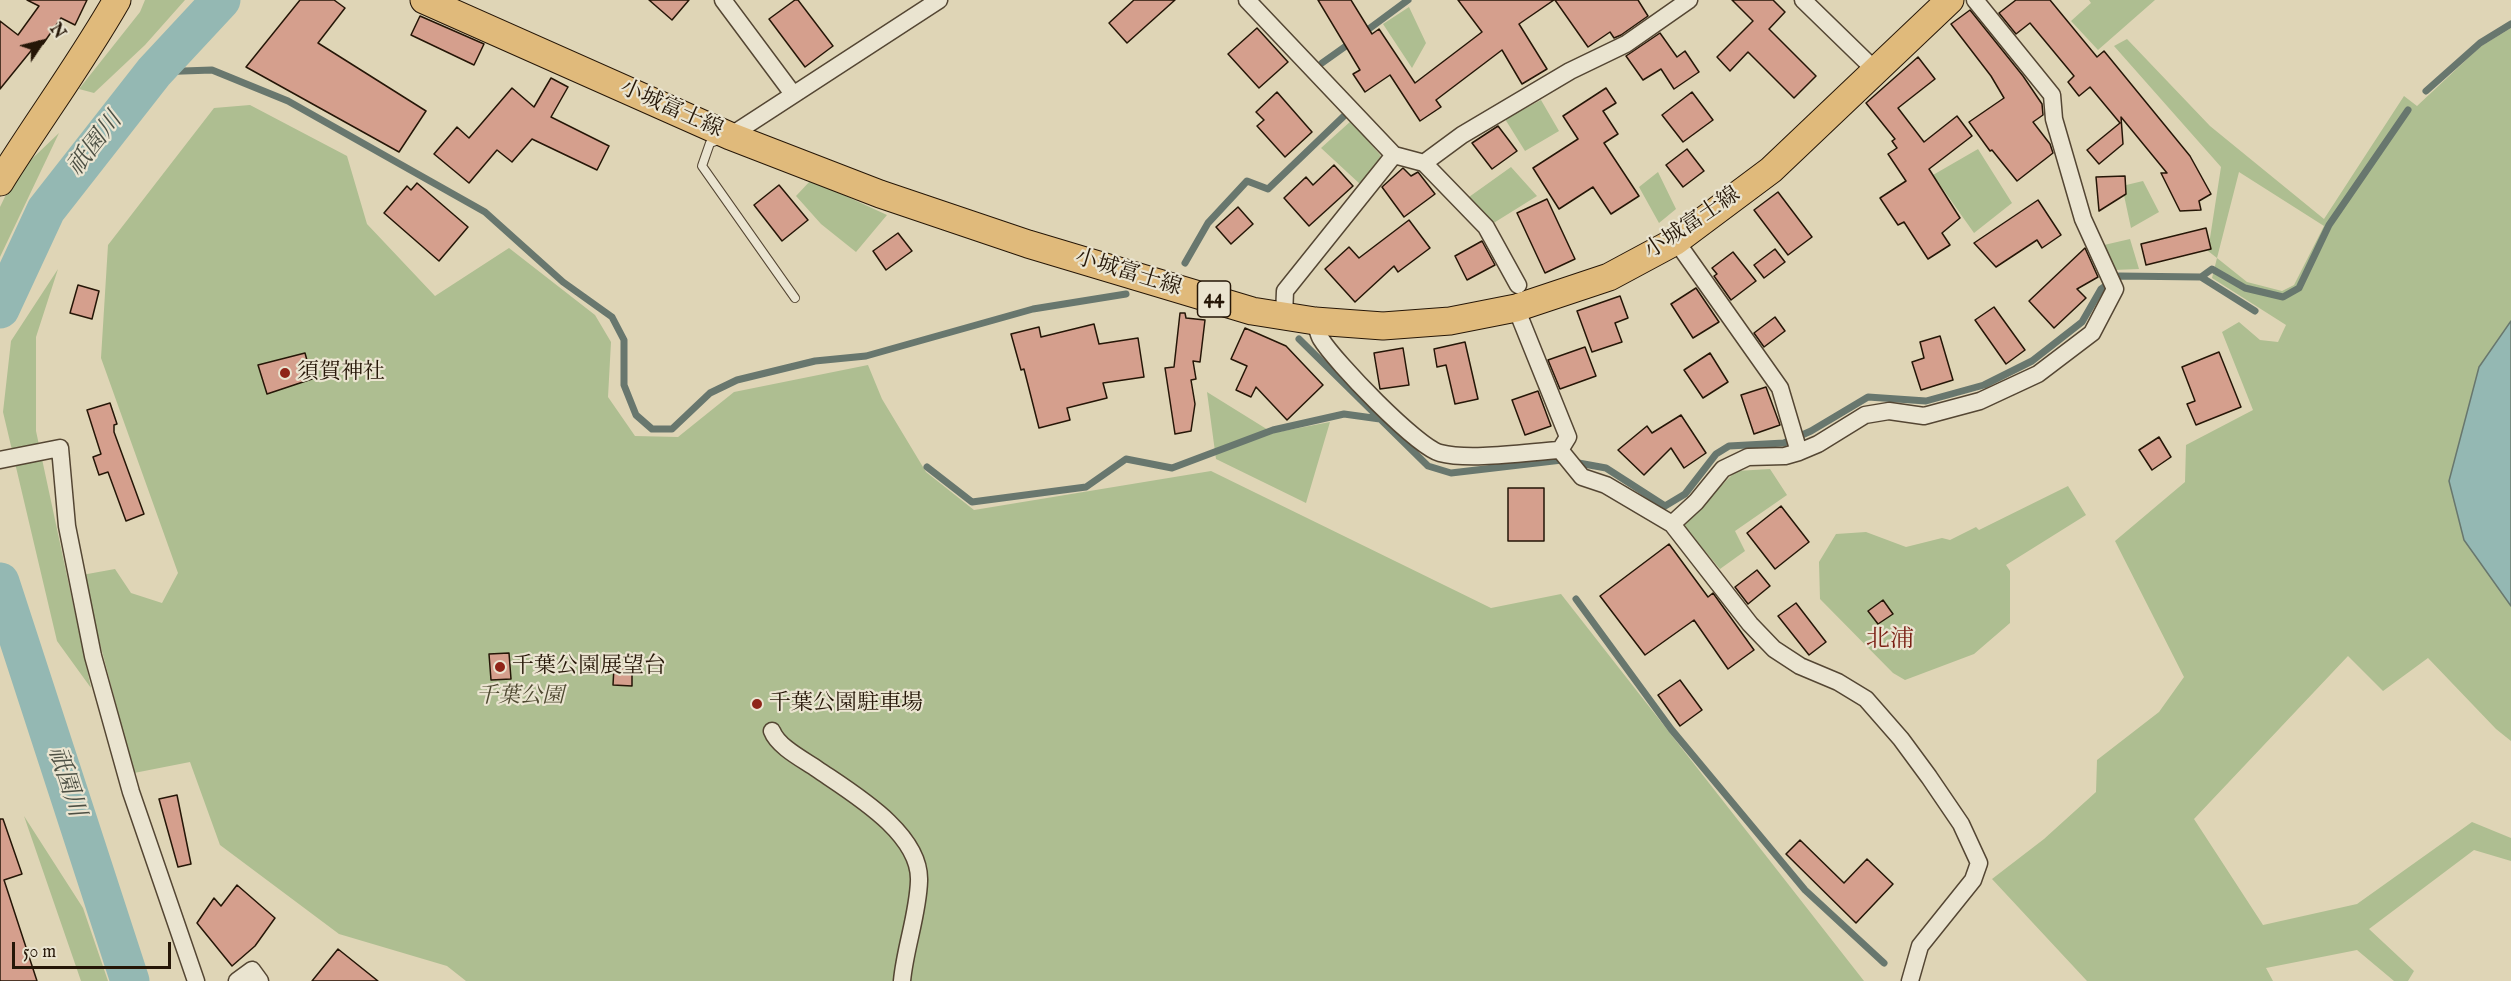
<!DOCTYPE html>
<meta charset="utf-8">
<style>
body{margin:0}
#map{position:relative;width:2511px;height:981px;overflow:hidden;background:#dfd5b6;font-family:"IM FELL English",serif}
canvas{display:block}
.north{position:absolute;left:12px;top:12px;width:60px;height:60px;-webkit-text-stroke:4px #eae4d0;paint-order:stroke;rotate:55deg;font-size:16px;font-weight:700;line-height:24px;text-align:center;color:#251607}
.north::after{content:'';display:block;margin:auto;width:21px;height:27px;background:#251607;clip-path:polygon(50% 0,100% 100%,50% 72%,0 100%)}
.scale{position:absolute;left:12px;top:942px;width:159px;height:27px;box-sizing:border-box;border:3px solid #251607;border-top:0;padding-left:8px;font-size:18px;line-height:21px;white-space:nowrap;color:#251607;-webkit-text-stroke:4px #eae4d0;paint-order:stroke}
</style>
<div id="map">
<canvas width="2511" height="981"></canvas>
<div class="north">N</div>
<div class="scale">50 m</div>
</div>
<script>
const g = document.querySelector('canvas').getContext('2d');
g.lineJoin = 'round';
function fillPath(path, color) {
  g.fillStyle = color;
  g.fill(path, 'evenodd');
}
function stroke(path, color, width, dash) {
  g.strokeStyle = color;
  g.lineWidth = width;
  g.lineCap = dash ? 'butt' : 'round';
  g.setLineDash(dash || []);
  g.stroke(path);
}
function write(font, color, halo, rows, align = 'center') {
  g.font = font + ' "IM FELL English","Noto Serif JP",serif';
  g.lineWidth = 4.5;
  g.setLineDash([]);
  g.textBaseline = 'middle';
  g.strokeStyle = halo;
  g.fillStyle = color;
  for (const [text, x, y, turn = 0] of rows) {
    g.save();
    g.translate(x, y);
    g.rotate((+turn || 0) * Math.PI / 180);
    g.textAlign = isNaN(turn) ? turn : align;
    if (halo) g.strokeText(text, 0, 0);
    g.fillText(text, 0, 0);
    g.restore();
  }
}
fillPath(new Path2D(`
 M 145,0 L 185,0 L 145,45 L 94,93 L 79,89 L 140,12 Z
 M 2089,0 L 2155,0 L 2098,50 L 2071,21 L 2091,3 Z
 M 1409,7 L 1426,43 L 1412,68 L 1383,24 Z
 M 2511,28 L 2511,321 L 2479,367 L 2464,540 L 2511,606 L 2511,741 L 2496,729 L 2428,658 L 2383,691 L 2348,656 L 2194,819 L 2263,925 L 2357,904 L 2472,822 L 2511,838 L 2511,861 L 2474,850 L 2369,929 L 2414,971 L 2408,981 L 2394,981 L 2357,950 L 2266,968 L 2273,981 L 2087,981 L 1992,879 L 2044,839 L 2096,792 L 2097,760 L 2159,712 L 2184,677 L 2115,541 L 2185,482 L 2186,445 L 2253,410 L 2222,332 L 2239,322 L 2260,340 L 2278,342 L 2286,325 L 2212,278 L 2217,258 L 2208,251 L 2221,167 L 2114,46 L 2127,39 L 2210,126 L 2324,219 L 2404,96 L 2417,106 L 2480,47 ZM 2239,172 L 2324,226 L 2294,285 L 2282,291 L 2247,282 L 2217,258 Z
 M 1541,100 L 1559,131 L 1525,151 L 1505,119 Z
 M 250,105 L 347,156 L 367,224 L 435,296 L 509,248 L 595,315 L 611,342 L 608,397 L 635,436 L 678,437 L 734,392 L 868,365 L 882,399 L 926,472 L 974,510 L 1211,471 L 1491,608 L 1561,594 L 1864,981 L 466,981 L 447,966 L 339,934 L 220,845 L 190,762 L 134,773 L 82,575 L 115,569 L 131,593 L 162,603 L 178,573 L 101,358 L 108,245 L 214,108 Z
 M 1351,121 L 1381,156 L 1360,184 L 1321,148 Z
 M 59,133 L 0,257 L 0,207 L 16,174 Z
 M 1978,149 L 2012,203 L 1974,233 L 1933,175 Z
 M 1511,167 L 1537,196 L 1492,224 L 1469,197 Z
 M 1658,172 L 1676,209 L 1659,223 L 1639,187 Z
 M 811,180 L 887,215 L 856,252 L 821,224 L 796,196 Z
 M 2143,181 L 2159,212 L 2131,228 L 2122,186 Z
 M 2130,239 L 2139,269 L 2114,270 L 2104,245 Z
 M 58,269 L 36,337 L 36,431 L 91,688 L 57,641 L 3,412 L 11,341 Z
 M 1207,392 L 1273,433 L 1330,422 L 1306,503 L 1216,459 Z
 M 1770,469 L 1787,495 L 1735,531 L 1745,551 L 1720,569 L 1682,524 L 1736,471 Z
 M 2068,486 L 2086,515 L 2006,565 L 2010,571 L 2010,623 L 1974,654 L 1905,680 L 1893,673 L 1820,599 L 1819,562 L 1836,534 L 1866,532 L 1906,547 L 1942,538 L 1950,540 L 1976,527 L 1979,530 Z
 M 24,816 L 83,908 L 108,981 L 81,981 Z`), '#aebe91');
const water = new Path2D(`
 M 2511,321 L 2511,606 L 2464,540 L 2449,481 L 2479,367 Z`);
fillPath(water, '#94b8b3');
stroke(water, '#68776e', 1.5);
stroke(new Path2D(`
 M 1362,34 L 1408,0
 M 1322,63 L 1353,41
 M 154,72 L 212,70 L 288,101 L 485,212 L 563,282 L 612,317 L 624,340 L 624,385 L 636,415 L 652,429 L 672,429 L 710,393 L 737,380 L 815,361 L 866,356 L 1033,309 L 1126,294
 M 2426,91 L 2480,43 L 2511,24
 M 1185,263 L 1208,223 L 1247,181 L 1268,189 L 1344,116
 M 2201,277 L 2212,269 L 2245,288 L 2283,297 L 2299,288 L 2329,225 L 2408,110
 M 1299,339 L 1428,466 L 1451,473 L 1562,460 L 1606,468 L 1665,506 L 1685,494 L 1716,454 L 1729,446 L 1784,443 L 1811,431 L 1868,397 L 1926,401 L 1984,385 L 2032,361 L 2082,322 L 2101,289 L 2119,276 L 2201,277 L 2255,311
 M 927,467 L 972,502 L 1086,487 L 1126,459 L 1172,468 L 1273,430 L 1344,414 L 1380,419
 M 1576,599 L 1671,729 L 1805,890 L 1884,963`), '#68776e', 7);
stroke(new Path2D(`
 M 0,309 L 46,210 L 154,72 L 221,0
 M 0,582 L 130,981`), '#94b8b3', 39);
const building = new Path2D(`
 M 27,0 L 87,0 L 75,25 L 61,18 L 43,44 L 39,41 L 0,89 L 0,21 L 18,35 L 39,6 Z
 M 300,0 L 334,0 L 345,8 L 318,43 L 426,111 L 399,152 L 246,67 Z
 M 649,0 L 689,0 L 672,20 Z
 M 795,0 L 798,0 L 833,46 L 805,67 L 769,19 Z
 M 1134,0 L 1175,0 L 1127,43 L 1109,23 Z
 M 1318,0 L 1351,0 L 1372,34 L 1379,29 L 1415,83 L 1482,32 L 1458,0 L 1554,0 L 1519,24 L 1547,69 L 1522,84 L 1502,50 L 1436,100 L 1441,107 L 1420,121 L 1390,75 L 1365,92 L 1353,74 L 1360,70 Z
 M 1555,0 L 1638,0 L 1648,16 L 1621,35 L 1614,38 L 1610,32 L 1588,47 Z
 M 1732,0 L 1773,0 L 1785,12 L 1769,29 L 1816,76 L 1794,98 L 1748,52 L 1730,71 L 1717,57 L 1753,21 Z
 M 2016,0 L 2050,0 L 2097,57 L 2104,51 L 2190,156 L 2211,194 L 2199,201 L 2201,210 L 2180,211 L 2161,173 L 2167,173 L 2121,117 L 2123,144 L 2099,164 L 2087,150 L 2120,123 L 2090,87 L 2079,96 L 2068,82 L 2074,76 L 2030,23 L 2016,34 L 1999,13 Z
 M 1970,10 L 2023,76 L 2042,104 L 2043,115 L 2033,122 L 2050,144 L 2053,153 L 2017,181 L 1992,150 L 1990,151 L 1969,122 L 2004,98 L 1991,76 L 1951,24 Z
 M 420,16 L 484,44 L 474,65 L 411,35 Z
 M 1257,28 L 1288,62 L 1259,88 L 1228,54 Z
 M 1660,33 L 1677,57 L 1685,51 L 1699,72 L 1674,89 L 1661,69 L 1643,80 L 1626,56 Z
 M 1918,57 L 1935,79 L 1898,108 L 1924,142 L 1957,116 L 1972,136 L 1929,169 L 1960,218 L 1942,233 L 1950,245 L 1928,259 L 1904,222 L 1898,225 L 1880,198 L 1906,181 L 1888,154 L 1897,148 L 1892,141 L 1895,139 L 1866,103 Z
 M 551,78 L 568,87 L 551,117 L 609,146 L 597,170 L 532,139 L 512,162 L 497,150 L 469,183 L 434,154 L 457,127 L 469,138 L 512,88 L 534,107 Z
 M 1606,88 L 1616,103 L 1603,111 L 1618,134 L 1604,143 L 1639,196 L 1611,214 L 1593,187 L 1559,209 L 1533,168 L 1578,139 L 1563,116 Z
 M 1277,92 L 1312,132 L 1285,157 L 1257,126 L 1264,120 L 1256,112 Z
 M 1692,92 L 1713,120 L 1683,142 L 1662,115 Z
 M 1498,126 L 1517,151 L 1492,169 L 1472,143 Z
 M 1687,149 L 1704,171 L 1683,187 L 1666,165 Z
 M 1334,165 L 1353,186 L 1309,226 L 1284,198 L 1306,177 L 1313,185 Z
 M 1403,168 L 1411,176 L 1418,172 L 1435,194 L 1404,217 L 1382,187 Z
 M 2125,176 L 2126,194 L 2099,211 L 2096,177 Z
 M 417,183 L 468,227 L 439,261 L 384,213 L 407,186 L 411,190 Z
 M 779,185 L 808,220 L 782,241 L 754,205 Z
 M 1778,192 L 1812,237 L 1788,255 L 1754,210 Z
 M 1547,199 L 1575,259 L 1545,273 L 1517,213 Z
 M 2038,200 L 2061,235 L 2042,248 L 2037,240 L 1996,267 L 1974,243 Z
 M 1238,207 L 1253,224 L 1231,244 L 1216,227 Z
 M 1409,220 L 1430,248 L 1398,272 L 1394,266 L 1355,302 L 1325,269 L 1349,247 L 1359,258 Z
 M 2206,228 L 2211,249 L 2146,265 L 2141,244 Z
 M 898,233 L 912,251 L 886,270 L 873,251 Z
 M 1482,241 L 1495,265 L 1467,280 L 1455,256 Z
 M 2085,248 L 2098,277 L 2077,289 L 2086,298 L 2054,328 L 2029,301 Z
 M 1775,249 L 1785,262 L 1764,278 L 1754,265 Z
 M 1733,252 L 1756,281 L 1731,300 L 1714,276 L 1717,274 L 1712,268 Z
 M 78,285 L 99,291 L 92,319 L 70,313 Z
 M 1696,288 L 1719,322 L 1693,338 L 1671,304 Z
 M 1620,296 L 1628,318 L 1615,323 L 1622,342 L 1592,352 L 1577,311 Z
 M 1994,307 L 2025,350 L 2006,364 L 1975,320 Z
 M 1180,313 L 1185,313 L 1186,318 L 1205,320 L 1200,362 L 1193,361 L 1196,379 L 1191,380 L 1195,404 L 1191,431 L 1175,434 L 1165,368 L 1174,367 Z
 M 1775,317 L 1785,331 L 1764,347 L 1754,333 Z
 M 1094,324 L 1099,344 L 1138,338 L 1144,377 L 1103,383 L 1107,398 L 1067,408 L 1070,420 L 1039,428 L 1024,369 L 1021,370 L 1011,334 L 1039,327 L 1041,337 Z
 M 1245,328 L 1286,346 L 1323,385 L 1287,420 L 1256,387 L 1251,397 L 1236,390 L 1247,366 L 1231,359 Z
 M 1940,336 L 1953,380 L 1921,390 L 1912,362 L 1924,358 L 1920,342 Z
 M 1465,342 L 1478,399 L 1455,404 L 1446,365 L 1437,367 L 1434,349 Z
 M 1585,347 L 1596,376 L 1560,389 L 1548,360 Z
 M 1403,348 L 1409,385 L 1380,389 L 1374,353 Z
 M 2219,352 L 2241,407 L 2196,425 L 2187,404 L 2195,401 L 2182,367 Z
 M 305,353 L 312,379 L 267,394 L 258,365 Z
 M 1710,353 L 1728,382 L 1703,398 L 1684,370 Z
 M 1766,387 L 1780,425 L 1754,434 L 1741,395 Z
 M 1538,391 L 1551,426 L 1525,435 L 1512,400 Z
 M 110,403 L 117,424 L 114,425 L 114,432 L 144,514 L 126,521 L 108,472 L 99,475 L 93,457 L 101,454 L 87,410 Z
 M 1681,415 L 1706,453 L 1684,468 L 1671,448 L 1644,475 L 1618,450 L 1647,426 L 1652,433 Z
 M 2159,437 L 2171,457 L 2152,470 L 2139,450 Z
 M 1508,488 L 1544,488 L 1544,541 L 1508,541 Z
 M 1781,506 L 1809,542 L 1775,569 L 1747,533 Z
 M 1669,544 L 1708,597 L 1713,593 L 1754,650 L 1728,669 L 1694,620 L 1645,655 L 1600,596 Z
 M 1757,570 L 1770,586 L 1748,604 L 1735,587 Z
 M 1883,600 L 1893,614 L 1878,624 L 1868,611 Z
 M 1796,603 L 1826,642 L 1809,655 L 1778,616 Z
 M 509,653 L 511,679 L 491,680 L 489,654 Z
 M 614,667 L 632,668 L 632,686 L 613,685 Z
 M 1680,680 L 1702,710 L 1680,726 L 1658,695 Z
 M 177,795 L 191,864 L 178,867 L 159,799 Z
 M 0,819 L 3,819 L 22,874 L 4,880 L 37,981 L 0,981 Z
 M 1800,840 L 1844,883 L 1867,859 L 1893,884 L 1856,923 L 1786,854 Z
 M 237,885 L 275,918 L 255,946 L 232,966 L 197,923 L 214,898 L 221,906 Z
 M 338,949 L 378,981 L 312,981 Z`);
fillPath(building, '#d59f8d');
stroke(building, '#251607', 1.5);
const lane = new Path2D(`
 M 722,139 L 710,143 L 702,166 L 795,298`);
const street = new Path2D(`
 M 723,0 L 793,94
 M 1247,0 L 1394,155 L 1424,163 L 1462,135 L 1570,71 L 1626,44 L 1689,0
 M 1803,0 L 1875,70
 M 730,136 L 939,0
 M 1424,163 L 1486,227 L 1518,285
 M 1676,241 L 1780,388 L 1799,452
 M 1516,308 L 1568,437 L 1560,450
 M 1284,316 L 1285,291 L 1394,155
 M 1315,321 C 1317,327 1318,334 1321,339 C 1335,362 1417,447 1440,453 C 1470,461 1528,452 1560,450
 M 1560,450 L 1582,477 L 1606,485 L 1672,524 L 1750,624 L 1774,649 L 1800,666 L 1838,682 L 1866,699 L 1901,739 L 1929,777 L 1961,824 L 1979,863 L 1973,880 L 1920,946 L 1910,981
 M 0,460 L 60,448 L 67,526 L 93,656 L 131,792 L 196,981
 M 1672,524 L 1696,502 L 1723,469 L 1748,457 L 1785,456 L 1799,452 L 1818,444 L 1865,415 L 1889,411 L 1924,416 L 1980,401 L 2038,374 L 2092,333 L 2115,289 L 2083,219 L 2054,119 L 2052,95 L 1975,0
 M 772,731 C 778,747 804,760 817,769 C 852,793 921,833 919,881 C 918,914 905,948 902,981
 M 237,981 L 252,970 L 260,981`);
const primary = new Path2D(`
 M 424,0 L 730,136 L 880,194 L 1028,244 L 1252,311 L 1315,321 L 1383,326 L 1450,321 L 1516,308 L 1609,277 L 1676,241 L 1771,170 L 1950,0
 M 0,182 C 38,121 81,63 117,0`);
stroke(lane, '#544633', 10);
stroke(street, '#544633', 19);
stroke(primary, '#251607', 29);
stroke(lane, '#eae4d0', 8);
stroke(street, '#eae4d0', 16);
stroke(primary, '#e0ba7b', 27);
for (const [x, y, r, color] of [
 [285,373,6,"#8f2418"],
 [500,667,6,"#8f2418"],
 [757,704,6,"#8f2418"]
]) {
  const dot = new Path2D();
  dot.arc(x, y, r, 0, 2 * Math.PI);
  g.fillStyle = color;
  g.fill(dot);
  stroke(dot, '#eae4d0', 2);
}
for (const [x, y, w] of [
 [1214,299,33]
]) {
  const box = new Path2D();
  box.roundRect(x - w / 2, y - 18, w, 36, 4.5);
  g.fillStyle = '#eae4d0';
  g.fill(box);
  stroke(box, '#251607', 1.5);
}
write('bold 21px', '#251607', null, [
 ["44",1214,299]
]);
write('22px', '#251607', '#eae4d0', [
 ["小城富士線",671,110,24],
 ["小城富士線",1693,224,-34],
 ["小城富士線",1128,274,17]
]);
write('22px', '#251607', '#eae4d0', [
 ["須賀神社",297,373],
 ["千葉公園展望台",512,667],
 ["千葉公園駐車場",769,704]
], 'left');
write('italic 22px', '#4e4830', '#eae4d0', [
 ["千葉公園",520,697]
]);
write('italic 24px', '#4c4f43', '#eae4d0', [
 ["祇園川",96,145,-52],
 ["祇園川",65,782,72]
]);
write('24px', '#7a1f14', '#eae4d0', [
 ["北浦",1890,641]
]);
</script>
